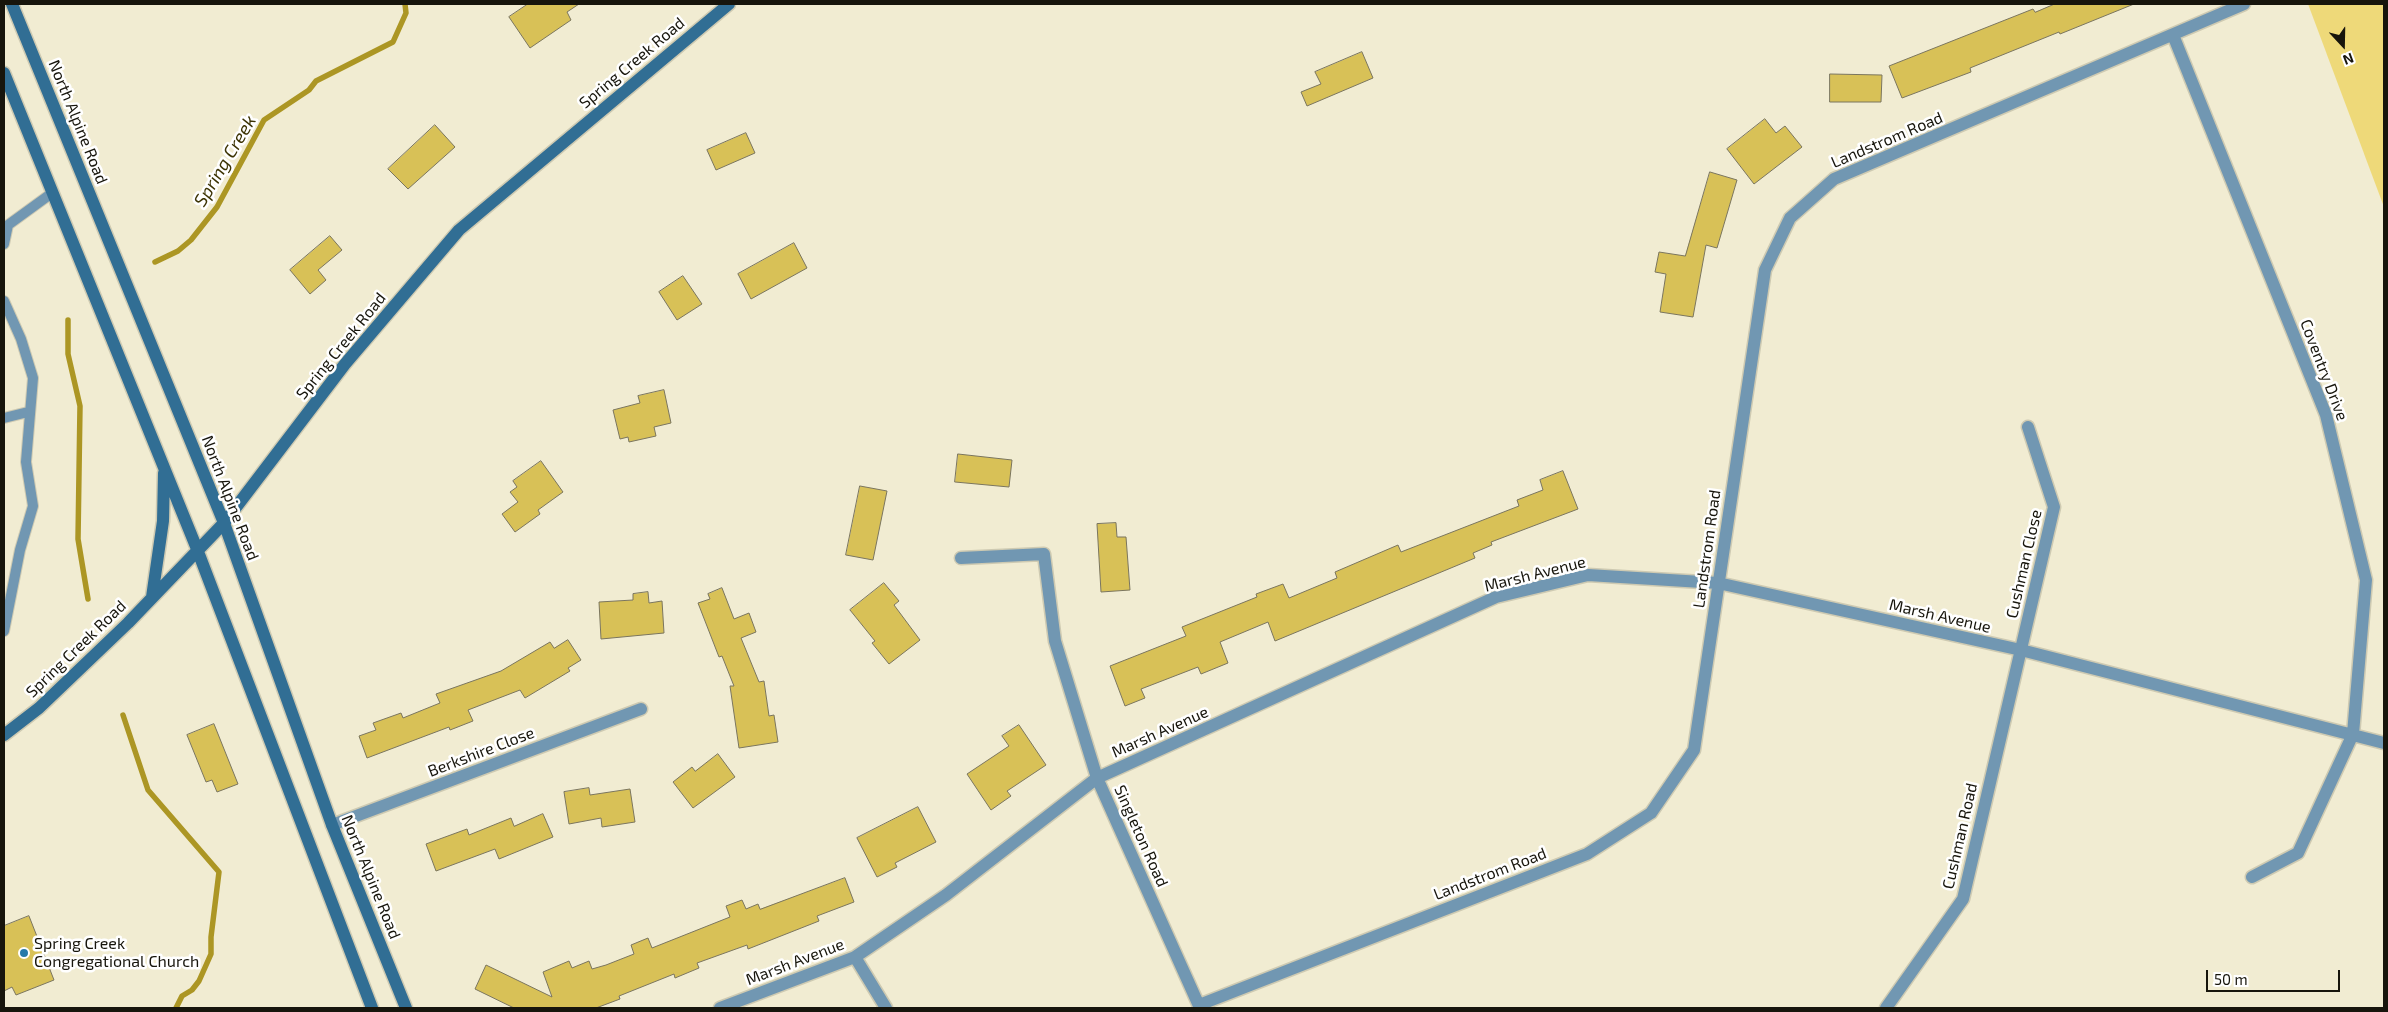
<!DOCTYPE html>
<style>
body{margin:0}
#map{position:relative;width:2388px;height:1012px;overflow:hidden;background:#f1ecd2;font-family:"Exo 2",sans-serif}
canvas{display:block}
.frame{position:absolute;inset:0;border:5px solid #17150c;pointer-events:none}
.north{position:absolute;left:2318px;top:20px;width:50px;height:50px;-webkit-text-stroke:4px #fff;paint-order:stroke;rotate:159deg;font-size:14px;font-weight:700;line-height:20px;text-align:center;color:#17150c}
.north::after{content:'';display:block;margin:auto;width:18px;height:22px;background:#17150c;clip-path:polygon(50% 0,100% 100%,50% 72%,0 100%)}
.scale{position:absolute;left:2206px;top:970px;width:134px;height:22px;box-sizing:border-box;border:2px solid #17150c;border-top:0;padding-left:6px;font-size:15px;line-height:18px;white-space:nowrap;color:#17150c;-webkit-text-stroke:4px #fff;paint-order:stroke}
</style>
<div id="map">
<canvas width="2388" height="1012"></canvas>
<div class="frame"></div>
<div class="north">N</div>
<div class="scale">50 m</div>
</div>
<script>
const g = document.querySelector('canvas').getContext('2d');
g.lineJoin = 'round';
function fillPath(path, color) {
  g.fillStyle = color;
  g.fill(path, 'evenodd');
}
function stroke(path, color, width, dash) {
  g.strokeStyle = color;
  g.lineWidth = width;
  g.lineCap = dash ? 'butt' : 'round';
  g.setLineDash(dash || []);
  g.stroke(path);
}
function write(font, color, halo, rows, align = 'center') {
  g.font = font + ' "Exo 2",sans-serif';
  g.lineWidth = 5;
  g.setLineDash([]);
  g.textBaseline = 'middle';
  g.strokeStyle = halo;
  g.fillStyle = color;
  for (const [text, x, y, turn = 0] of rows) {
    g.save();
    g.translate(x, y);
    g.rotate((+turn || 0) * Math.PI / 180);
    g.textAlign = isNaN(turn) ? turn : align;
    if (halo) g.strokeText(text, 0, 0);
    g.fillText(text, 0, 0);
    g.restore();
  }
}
fillPath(new Path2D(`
 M 2308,4 L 2384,4 L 2384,207 Z`), '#eed979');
stroke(new Path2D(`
 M 155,262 L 178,251 L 191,240 L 217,207 L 264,120 L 309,90 L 316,81 L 393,42 L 406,13 L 405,4
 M 68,320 L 68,354 L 80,406 L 78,539 L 88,599
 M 123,715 L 148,790 L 219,872 L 211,937 L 211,954 L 199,981 L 192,990 L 182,996 L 176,1008`), '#ac9624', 5.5);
const building = new Path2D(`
 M 528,4 L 579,4 L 567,12 L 571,20 L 530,48 L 509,17 Z
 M 2055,4 L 2134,4 L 2060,34 L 2059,32 L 1970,68 L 1971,72 L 1902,98 L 1889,66 L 2033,9 L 2035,12 Z
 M 1362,52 L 1373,78 L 1307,106 L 1301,92 L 1321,84 L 1315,72 Z
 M 1830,74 L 1882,75 L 1881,102 L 1830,102 Z
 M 1765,119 L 1776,133 L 1785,126 L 1802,147 L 1754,184 L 1727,149 Z
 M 435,125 L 455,147 L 408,189 L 388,169 Z
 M 746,133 L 755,153 L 716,170 L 707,150 Z
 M 1710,172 L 1737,180 L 1717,248 L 1706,245 L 1693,317 L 1660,312 L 1666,274 L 1655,272 L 1659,252 L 1685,256 Z
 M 330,236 L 342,250 L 318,270 L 326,280 L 310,294 L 290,270 Z
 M 794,243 L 807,268 L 751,299 L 738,274 Z
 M 683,276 L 702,304 L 677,320 L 659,292 Z
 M 664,390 L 671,423 L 654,427 L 656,436 L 629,442 L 628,437 L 620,439 L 613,410 L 640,403 L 638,396 Z
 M 958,454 L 1012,460 L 1009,487 L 955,482 Z
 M 541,461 L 563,492 L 538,510 L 540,514 L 515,532 L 502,514 L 518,502 L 510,492 L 517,487 L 513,481 Z
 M 1563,471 L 1578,509 L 1491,542 L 1492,545 L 1473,553 L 1475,558 L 1275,641 L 1268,622 L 1220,642 L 1228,663 L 1201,674 L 1198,667 L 1141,689 L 1145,698 L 1125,706 L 1110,666 L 1186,636 L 1182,627 L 1257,597 L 1256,594 L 1283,584 L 1289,598 L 1337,578 L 1335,572 L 1398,545 L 1401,552 L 1519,506 L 1517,500 L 1543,490 L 1540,480 Z
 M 860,486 L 887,491 L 873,560 L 846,555 Z
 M 1116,523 L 1117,537 L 1126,537 L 1130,590 L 1101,592 L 1097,524 Z
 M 884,583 L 899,601 L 894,605 L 920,640 L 889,664 L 872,643 L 875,641 L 850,610 Z
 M 722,588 L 734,619 L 749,613 L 756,632 L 741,638 L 759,682 L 764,681 L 769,716 L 774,715 L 778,742 L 739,748 L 730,686 L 734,686 L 722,656 L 719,657 L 698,603 L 710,599 L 708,594 Z
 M 648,592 L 649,603 L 662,601 L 664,633 L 601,639 L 599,602 L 633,600 L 633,594 Z
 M 568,640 L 581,660 L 568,668 L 570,671 L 525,698 L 520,690 L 468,710 L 473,721 L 450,730 L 449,727 L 367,758 L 359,736 L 376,730 L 373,723 L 401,713 L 403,718 L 440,703 L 436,694 L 501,671 L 550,642 L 554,648 Z
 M 214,724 L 238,784 L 217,792 L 212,780 L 206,782 L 187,735 Z
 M 1019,725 L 1046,765 L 1007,791 L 1011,796 L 991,810 L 967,774 L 1009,746 L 1002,736 Z
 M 718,754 L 735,777 L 693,808 L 673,782 L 692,767 L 695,771 Z
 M 589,788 L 590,795 L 630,789 L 635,822 L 602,827 L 601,818 L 569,824 L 564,792 Z
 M 918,807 L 936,842 L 895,863 L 897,867 L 877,877 L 857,838 Z
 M 543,814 L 553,837 L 499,859 L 495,849 L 436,871 L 426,844 L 467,829 L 469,835 L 511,818 L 514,826 Z
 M 845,878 L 854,902 L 817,916 L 819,921 L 748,949 L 747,945 L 697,963 L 699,968 L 675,978 L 674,974 L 619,996 L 620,999 L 596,1008 L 514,1008 L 475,989 L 486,965 L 552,997 L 543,972 L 569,961 L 572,968 L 589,961 L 592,969 L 606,965 L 634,954 L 631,945 L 648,938 L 652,948 L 730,917 L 726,906 L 742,900 L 746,909 L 758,904 L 760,909 Z
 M 29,916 L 54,980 L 16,995 L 12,987 L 4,991 L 4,926 Z`);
fillPath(building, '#d8c157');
stroke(building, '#7a755e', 1);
const lane = new Path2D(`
 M 4,244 L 8,225 L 52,193
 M 4,301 L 21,339 L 33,378 L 26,462 L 33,506 L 20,550 L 4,631
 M 4,418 L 28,412`);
const street = new Path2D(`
 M 2173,35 L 2326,415 L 2366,580 L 2353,734 L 2298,853 L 2252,877
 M 961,558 L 1044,554 L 1055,641 L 1097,778 L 1200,1008
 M 332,825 L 641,709
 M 855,957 L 886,1008
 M 1199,1005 L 1587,854 L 1651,813 L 1694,750 L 1765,270 L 1790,218 L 1834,179 L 2244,4
 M 720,1008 L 855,957 L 946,895 L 1097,778 L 1496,597 L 1588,575 L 1718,583 L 2021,650 L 2384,743
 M 1886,1008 L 1963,899 L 2054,507 L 2028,427`);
const secondary = new Path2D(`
 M 12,4 L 224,523 L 332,825 L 406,1008
 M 4,73 L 197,549 L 372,1008
 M 152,597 L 163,521 L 164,473
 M 4,735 L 39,708 L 128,623 L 224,523 L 345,364 L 459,230 L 729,4`);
stroke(lane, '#cecab2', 12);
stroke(street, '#cecab2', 15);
stroke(secondary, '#cecab2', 15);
stroke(lane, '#7197b2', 10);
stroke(street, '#7197b2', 12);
stroke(secondary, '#316e94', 12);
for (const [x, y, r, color] of [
 [24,953,5,"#2679a9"]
]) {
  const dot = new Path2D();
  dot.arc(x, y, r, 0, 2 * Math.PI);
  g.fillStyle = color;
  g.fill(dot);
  stroke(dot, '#fff', 2);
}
write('16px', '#17150c', '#fff', [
 ["Spring Creek Road",632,63,-40],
 ["North Alpine Road",78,122,68],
 ["Landstrom Road",1887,140,-23],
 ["Spring Creek Road",341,346,-51],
 ["Coventry Drive",2324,370,69],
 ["North Alpine Road",230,498,69],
 ["Landstrom Road",1707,549,-82],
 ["Cushman Close",2024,564,-77],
 ["Marsh Avenue",1535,574,-14],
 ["Marsh Avenue",1940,616,13],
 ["Spring Creek Road",76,649,-44],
 ["Marsh Avenue",1160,732,-24],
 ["Berkshire Close",481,752,-21],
 ["Singleton Road",1141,836,66],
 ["Cushman Road",1960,836,-77],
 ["Landstrom Road",1490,874,-21],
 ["North Alpine Road",371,877,68],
 ["Marsh Avenue",795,962,-21]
]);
write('16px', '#17150c', '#fff', [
 ["Spring Creek",34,944],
 ["Congregational Church",34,962]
], 'left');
write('italic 18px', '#3c3303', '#fff', [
 ["Spring Creek",225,161,-59]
]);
</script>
